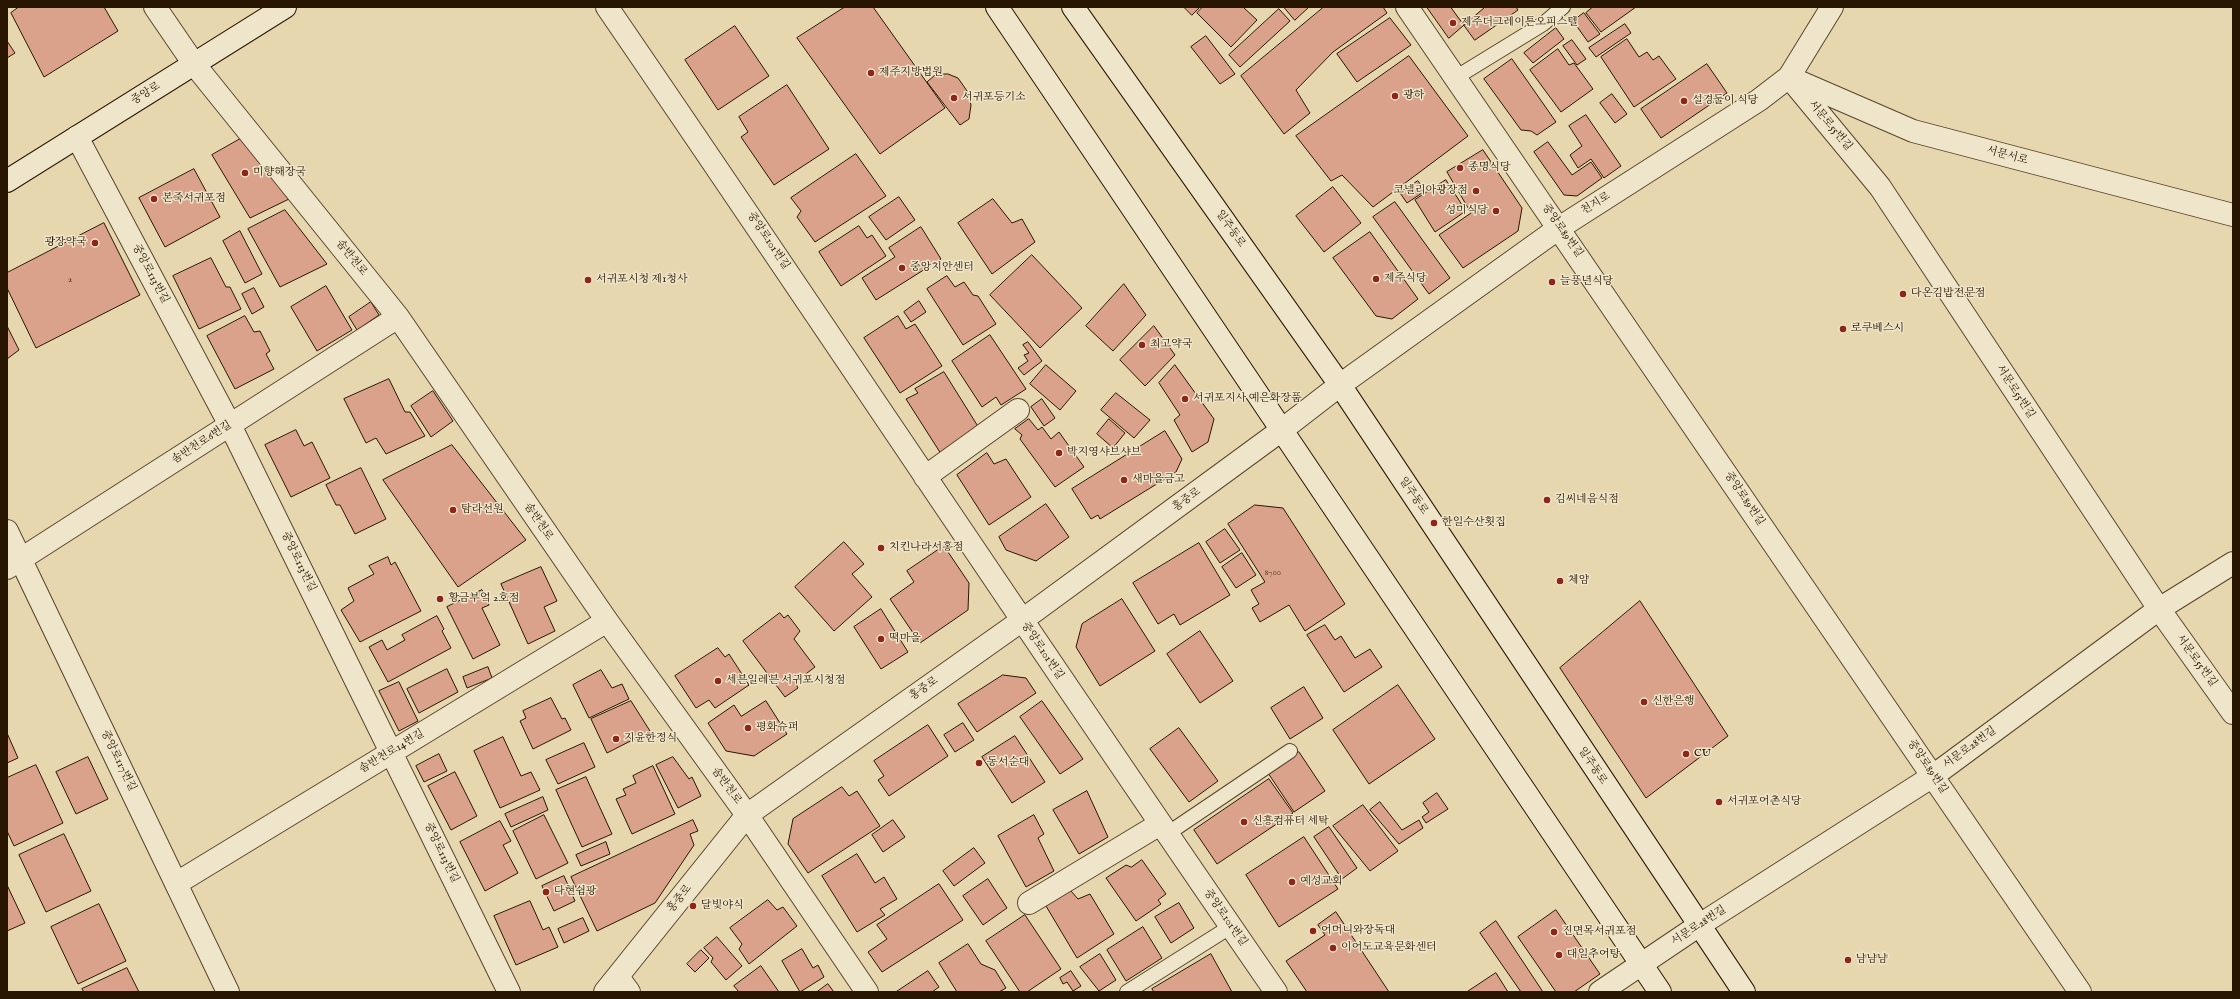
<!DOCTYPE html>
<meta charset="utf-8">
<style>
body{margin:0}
#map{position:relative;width:2240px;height:999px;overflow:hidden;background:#e7d7ae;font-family:"IM FELL English",serif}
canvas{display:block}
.frame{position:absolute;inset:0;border:8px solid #291601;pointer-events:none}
</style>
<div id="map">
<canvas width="2240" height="999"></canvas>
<div class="frame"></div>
</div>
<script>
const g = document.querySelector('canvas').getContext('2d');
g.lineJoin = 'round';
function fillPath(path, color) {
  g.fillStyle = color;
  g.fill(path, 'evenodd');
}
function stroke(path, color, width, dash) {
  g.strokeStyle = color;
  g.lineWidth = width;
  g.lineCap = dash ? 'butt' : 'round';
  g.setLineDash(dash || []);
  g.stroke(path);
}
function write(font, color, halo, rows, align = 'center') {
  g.font = font + ' "IM FELL English","Noto Serif KR",serif';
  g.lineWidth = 3;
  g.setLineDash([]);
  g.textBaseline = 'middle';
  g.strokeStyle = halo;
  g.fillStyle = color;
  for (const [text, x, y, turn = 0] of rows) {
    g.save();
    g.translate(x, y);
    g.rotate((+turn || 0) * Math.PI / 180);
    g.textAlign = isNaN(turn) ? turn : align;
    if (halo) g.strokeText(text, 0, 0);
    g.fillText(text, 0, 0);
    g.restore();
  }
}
const building = new Path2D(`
 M 19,7 L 104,7 L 118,31 L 44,77 L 11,13 Z
 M 845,7 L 873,7 L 945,108 L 880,154 L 797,38 Z
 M 1184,7 L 1200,7 L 1192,15 Z
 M 1203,7 L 1243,7 L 1257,20 L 1231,47 L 1197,13 Z
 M 1284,7 L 1309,7 L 1295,20 Z
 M 1324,7 L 1383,7 L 1387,13 L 1333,52 L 1296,90 L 1310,113 L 1284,134 L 1241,76 Z
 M 1427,7 L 1485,7 L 1449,38 Z
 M 1451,7 L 1516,7 L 1518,10 L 1475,40 Z
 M 1593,7 L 1636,7 L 1601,32 L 1586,13 Z
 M 1279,9 L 1290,21 L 1240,67 L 1229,55 Z
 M 1584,13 L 1600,34 L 1588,42 L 1573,21 Z
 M 1390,18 L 1411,45 L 1357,82 L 1337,54 Z
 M 1625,24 L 1631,33 L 1596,57 L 1589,48 Z
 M 735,26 L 769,76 L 718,110 L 685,60 Z
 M 1556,28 L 1564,39 L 1533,63 L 1524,53 Z
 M 1206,36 L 1235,74 L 1220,84 L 1191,47 Z
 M 1627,39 L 1639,57 L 1647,52 L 1653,60 L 1659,56 L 1676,79 L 1634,107 L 1601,57 Z
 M 1572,40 L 1586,59 L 1577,65 L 1563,46 Z
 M 7,41 L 15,53 L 7,58 Z
 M 1558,49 L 1569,65 L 1574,63 L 1593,89 L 1561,112 L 1530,70 Z
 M 1409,56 L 1468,136 L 1373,207 L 1342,175 L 1331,181 L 1296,136 Z
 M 1512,59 L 1556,122 L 1537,135 L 1531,131 L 1521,130 L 1484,79 Z
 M 1707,64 L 1727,93 L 1661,138 L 1641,109 Z
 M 948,74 L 958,78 L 967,91 L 971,105 L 969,119 L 960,125 L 927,82 L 935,75 Z
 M 787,85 L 829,149 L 774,185 L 741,137 L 748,132 L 739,117 Z
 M 1612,94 L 1627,114 L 1615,123 L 1600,103 Z
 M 1586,115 L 1621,166 L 1604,178 L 1591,159 L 1578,168 L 1570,155 L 1582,146 L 1569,126 Z
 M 249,134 L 289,199 L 250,218 L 212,155 Z
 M 1548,142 L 1572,175 L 1591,162 L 1602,178 L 1577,196 L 1564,195 L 1534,152 Z
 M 1483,150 L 1522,208 L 1518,231 L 1463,268 L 1439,235 L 1471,213 L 1447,172 Z
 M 856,154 L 886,196 L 815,242 L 797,217 L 801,211 L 791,198 Z
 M 194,169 L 220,217 L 165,247 L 139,198 Z
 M 1446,180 L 1466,211 L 1435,232 L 1415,200 Z
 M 1418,181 L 1425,191 L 1407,203 L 1400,193 Z
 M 1333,187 L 1361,223 L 1324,252 L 1296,216 Z
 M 899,197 L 915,220 L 886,240 L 869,217 Z
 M 993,199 L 1012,223 L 1022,219 L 1035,242 L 992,274 L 958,223 Z
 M 1395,202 L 1450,278 L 1429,294 L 1373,217 Z
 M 285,210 L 327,264 L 280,287 L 248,229 Z
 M 104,223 L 140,295 L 36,348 L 7,288 L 7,273 Z
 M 859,226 L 867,238 L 872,235 L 886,256 L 841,286 L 819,252 Z
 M 921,227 L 941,259 L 876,300 L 862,278 L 895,257 L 889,248 Z
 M 240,231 L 262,274 L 245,283 L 223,241 Z
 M 1370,232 L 1418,299 L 1392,319 L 1376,316 L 1333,258 Z
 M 1032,255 L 1082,308 L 1040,348 L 990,295 Z
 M 211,258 L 226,287 L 230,287 L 241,309 L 199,329 L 173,276 Z
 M 947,276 L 955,287 L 964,282 L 973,295 L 978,296 L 996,324 L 963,345 L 927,289 Z
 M 1124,284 L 1146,315 L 1113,351 L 1086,326 Z
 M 326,286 L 352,330 L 317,351 L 291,307 Z
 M 254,288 L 264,307 L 252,314 L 242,294 Z
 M 919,301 L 926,312 L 911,322 L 904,312 Z
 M 371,302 L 379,315 L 357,330 L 349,317 Z
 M 245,316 L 254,332 L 260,331 L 270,351 L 266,354 L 274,369 L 235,389 L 207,336 Z
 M 898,316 L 906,329 L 915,324 L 942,366 L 900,393 L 864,338 Z
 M 7,326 L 19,350 L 7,359 Z
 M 1154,326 L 1175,355 L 1145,386 L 1120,360 Z
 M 990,335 L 1026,389 L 1001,405 L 996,397 L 982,407 L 952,361 Z
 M 1028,342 L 1042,361 L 1024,375 L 1018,368 L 1028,361 L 1024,355 L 1029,353 L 1023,345 Z
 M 1046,365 L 1076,391 L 1060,410 L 1030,384 Z
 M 1175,365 L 1214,419 L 1208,442 L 1192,452 L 1174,420 L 1180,415 L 1159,383 Z
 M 944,372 L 979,428 L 943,457 L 906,399 L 918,393 L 915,389 Z
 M 389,379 L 405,412 L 410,412 L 425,436 L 386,454 L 376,438 L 366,443 L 344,399 Z
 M 433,391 L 453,421 L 431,437 L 411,406 Z
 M 1116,393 L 1150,420 L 1134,438 L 1101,410 Z
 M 1042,399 L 1055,418 L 1044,426 L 1031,407 Z
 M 1029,419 L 1038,430 L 1042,427 L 1051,439 L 1059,432 L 1084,467 L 1055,487 L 1020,439 L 1022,435 L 1015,429 Z
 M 1109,419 L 1125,433 L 1113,448 L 1097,434 Z
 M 296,430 L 304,446 L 312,442 L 330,478 L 291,497 L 265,445 Z
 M 1165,431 L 1182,459 L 1176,472 L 1100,519 L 1098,515 L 1091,519 L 1072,489 Z
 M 452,445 L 526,540 L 458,587 L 383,480 Z
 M 987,453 L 994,464 L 1006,459 L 1031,497 L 989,525 L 957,475 Z
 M 361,468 L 386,519 L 355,534 L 340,505 L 336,505 L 326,485 Z
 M 1046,504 L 1069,537 L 1036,561 L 1006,550 L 999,537 Z
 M 1255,505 L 1283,508 L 1345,604 L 1305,631 L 1289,605 L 1260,622 L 1252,608 L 1259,604 L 1251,590 L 1265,582 L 1228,524 Z
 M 1225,529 L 1240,550 L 1220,563 L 1206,542 Z
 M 844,542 L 864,564 L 852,574 L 872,597 L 834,631 L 795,587 Z
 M 1199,543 L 1230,595 L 1180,625 L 1174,614 L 1158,624 L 1133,583 Z
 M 944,546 L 969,583 L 968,610 L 920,643 L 890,599 L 914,582 L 907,571 Z
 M 1242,553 L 1256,575 L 1236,588 L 1222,567 Z
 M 388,557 L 391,565 L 395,562 L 421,611 L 360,642 L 341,610 L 354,601 L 348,588 L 374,574 L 369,566 Z
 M 541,567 L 557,601 L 544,607 L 555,631 L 528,644 L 501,584 Z
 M 482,590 L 489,605 L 482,608 L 500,645 L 473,659 L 447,607 Z
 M 1122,599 L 1155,651 L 1100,686 L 1076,647 L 1082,624 Z
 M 1640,601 L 1728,736 L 1646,798 L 1560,668 Z
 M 881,609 L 908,652 L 881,669 L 854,627 Z
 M 780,613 L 784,618 L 788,615 L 800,631 L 794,639 L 815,667 L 795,682 L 798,688 L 785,697 L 743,641 Z
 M 437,616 L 444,629 L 442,631 L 451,648 L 388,682 L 369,647 L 382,640 L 387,650 L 405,640 L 402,635 Z
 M 1325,625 L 1335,640 L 1341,636 L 1355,658 L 1370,649 L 1382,667 L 1344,692 L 1307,635 Z
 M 1200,631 L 1233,681 L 1200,703 L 1167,654 Z
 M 718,648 L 725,657 L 729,654 L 749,685 L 715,708 L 709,700 L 696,708 L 675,676 Z
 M 488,667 L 492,678 L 467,688 L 463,677 Z
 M 447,669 L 458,692 L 419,713 L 407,689 Z
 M 601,670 L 612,688 L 622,684 L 629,699 L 589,718 L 573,685 Z
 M 1003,675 L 1026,678 L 1036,693 L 977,732 L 958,704 Z
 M 399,682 L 418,721 L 399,731 L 379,691 Z
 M 1398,685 L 1435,739 L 1369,784 L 1333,730 Z
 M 1304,687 L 1323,718 L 1290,739 L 1271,708 Z
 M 551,698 L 562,719 L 565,718 L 571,730 L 533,749 L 520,721 L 526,718 L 523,711 Z
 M 631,701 L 650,731 L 607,753 L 591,719 Z
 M 766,701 L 787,734 L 754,756 L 726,751 L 708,723 L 734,705 L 741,716 Z
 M 1042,701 L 1083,759 L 1060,774 L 1020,717 Z
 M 963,723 L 974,740 L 955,752 L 944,735 Z
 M 928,725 L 948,756 L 889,796 L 878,780 L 884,776 L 874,761 Z
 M 1179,728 L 1218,781 L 1189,802 L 1150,749 Z
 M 7,733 L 18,758 L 7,763 Z
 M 1015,736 L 1045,782 L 1012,803 L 982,757 Z
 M 503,737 L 521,776 L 531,772 L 540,790 L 500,808 L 474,751 Z
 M 584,743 L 595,767 L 558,784 L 546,760 Z
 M 1299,752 L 1325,791 L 1294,812 L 1268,773 Z
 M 439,754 L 447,771 L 424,782 L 416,766 Z
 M 88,757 L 108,799 L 76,814 L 56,772 Z
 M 673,757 L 689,779 L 692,777 L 701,796 L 678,808 L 656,765 Z
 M 36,765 L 63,823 L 14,846 L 7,831 L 7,778 Z
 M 653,766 L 675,814 L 632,834 L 616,799 L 626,795 L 623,789 L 636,783 L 633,776 Z
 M 455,772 L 477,816 L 451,830 L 428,786 Z
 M 586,777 L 612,834 L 582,847 L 556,790 Z
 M 1269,779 L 1293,813 L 1217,864 L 1194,830 Z
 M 842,787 L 849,796 L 857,791 L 880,826 L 808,873 L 788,844 L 793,819 Z
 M 1087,791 L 1108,837 L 1079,854 L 1053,810 Z
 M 1437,793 L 1448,809 L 1426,823 L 1422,817 L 1429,812 L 1423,803 Z
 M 543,797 L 548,810 L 511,827 L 505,814 Z
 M 1380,802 L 1402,830 L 1419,820 L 1423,828 L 1399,844 L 1370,810 Z
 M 1363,805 L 1398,851 L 1370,871 L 1333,826 Z
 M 544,815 L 568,863 L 536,879 L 513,831 Z
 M 1034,815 L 1044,834 L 1038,838 L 1054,871 L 1026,887 L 998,836 Z
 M 693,820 L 698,831 L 690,834 L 694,845 L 655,903 L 597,931 L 571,877 Z
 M 893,820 L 905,837 L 883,852 L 872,835 Z
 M 500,821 L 511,841 L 503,845 L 518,873 L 485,891 L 460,842 Z
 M 1329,827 L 1357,868 L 1342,879 L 1314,837 Z
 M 64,834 L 91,891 L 46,912 L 19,855 Z
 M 1304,837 L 1338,889 L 1279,927 L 1246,875 Z
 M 606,842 L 610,854 L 581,866 L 576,855 Z
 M 974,848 L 985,863 L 954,886 L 943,871 Z
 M 857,854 L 875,883 L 884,877 L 897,899 L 880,909 L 885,915 L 857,932 L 822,876 Z
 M 1142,860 L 1166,894 L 1158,900 L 1161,904 L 1136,921 L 1106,878 L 1126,865 L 1131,867 Z
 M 564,876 L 575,901 L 554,911 L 542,886 Z
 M 988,879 L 1007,908 L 983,925 L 963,896 Z
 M 939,884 L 963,920 L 882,972 L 868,952 L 887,939 L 877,925 Z
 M 7,885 L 25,923 L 7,931 Z
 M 1071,891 L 1078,899 L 1090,894 L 1114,934 L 1077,958 L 1046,906 Z
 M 768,900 L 777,910 L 783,907 L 797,926 L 749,964 L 739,949 L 742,944 L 730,928 Z
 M 530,901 L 543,930 L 549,927 L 558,947 L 516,965 L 494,916 Z
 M 1179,903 L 1194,928 L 1171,943 L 1155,917 Z
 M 99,904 L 126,961 L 78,984 L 51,927 Z
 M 1556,910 L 1600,974 L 1574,992 L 1556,992 L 1518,937 Z
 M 1336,912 L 1389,992 L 1307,992 L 1286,961 L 1325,935 L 1318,925 Z
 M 1025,915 L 1061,969 L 1027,992 L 1020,992 L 986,941 Z
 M 583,918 L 589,931 L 564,943 L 558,929 Z
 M 1496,921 L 1543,992 L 1521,992 L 1480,933 Z
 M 1143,927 L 1162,958 L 1126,981 L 1107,950 Z
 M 717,937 L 742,966 L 726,980 L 711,962 L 713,958 L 704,948 Z
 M 968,944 L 981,964 L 995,970 L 1006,988 L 999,992 L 957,992 L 939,963 Z
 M 802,949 L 813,968 L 818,965 L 824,977 L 800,992 L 782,961 Z
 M 701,950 L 709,958 L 695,972 L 687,964 Z
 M 1100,954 L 1116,980 L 1099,991 L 1080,967 Z
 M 1211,954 L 1232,992 L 1154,992 L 1152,989 Z
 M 761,966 L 779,992 L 739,992 L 734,986 Z
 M 127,968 L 139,992 L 84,992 L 82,989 Z
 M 928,971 L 939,987 L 932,992 L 896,992 Z
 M 1071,971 L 1081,986 L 1073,991 L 1067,982 L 1063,984 L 1060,978 Z
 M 1496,973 L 1508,992 L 1467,992 Z
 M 828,984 L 834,992 L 817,992 Z`);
fillPath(building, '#dba28b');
stroke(building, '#291601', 1);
const service = new Path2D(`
 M 1455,78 L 1543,24 L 1563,7
 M 1167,834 L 1290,751
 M 1127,992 L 1230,927`);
const minor = new Path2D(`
 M 155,7 L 194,64 L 398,317 L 607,621 L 747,815 L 867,992
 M 607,7 C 831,334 1050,665 1276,992
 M 1407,7 L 2080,992
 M 1789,77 L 1880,187 L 2159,609 L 2233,713
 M 1793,79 L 1913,131 L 2233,215
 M 77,137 L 230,425 L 509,992
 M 1283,429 L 1340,385 L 1559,228 L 1759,100 L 1789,77 L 1832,7
 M 925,477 L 1018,410
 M 7,531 L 228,992
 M 7,568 L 398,317
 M 177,883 L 607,621
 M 1029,903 L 1160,824
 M 618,977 L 629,992
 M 1600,992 L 1698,926 L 1933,776 L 2159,609 L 2233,563`);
const tertiary = new Path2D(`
 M 605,992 L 747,815 L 1021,621 L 1283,429`);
const secondary = new Path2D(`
 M 997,7 L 1660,992
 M 1073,7 L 1340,385 L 1744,992
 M 7,181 L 285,7`);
stroke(service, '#58462c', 16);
stroke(minor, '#58462c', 24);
stroke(tertiary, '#58462c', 24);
stroke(secondary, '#291601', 24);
stroke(service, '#efe5ca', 14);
stroke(minor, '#efe5ca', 22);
stroke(tertiary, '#efe5ca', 22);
stroke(secondary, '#efe5ca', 22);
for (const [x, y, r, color] of [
 [1453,23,4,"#8f2418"],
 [871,73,4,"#8f2418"],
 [1395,96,4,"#8f2418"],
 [954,98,4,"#8f2418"],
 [1684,101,4,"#8f2418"],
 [1460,168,4,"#8f2418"],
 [245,173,4,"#8f2418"],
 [1476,191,4,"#8f2418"],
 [154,199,4,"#8f2418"],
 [1496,211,4,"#8f2418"],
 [95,243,4,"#8f2418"],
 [902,268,4,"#8f2418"],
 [1376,279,4,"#8f2418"],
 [588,280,4,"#8f2418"],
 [1552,282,4,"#8f2418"],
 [1903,294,4,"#8f2418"],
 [1843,329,4,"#8f2418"],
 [1142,345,4,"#8f2418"],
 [1185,399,4,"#8f2418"],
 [1059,453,4,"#8f2418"],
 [1124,480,4,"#8f2418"],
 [1547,500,4,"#8f2418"],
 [453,510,4,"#8f2418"],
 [1434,523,4,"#8f2418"],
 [881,548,4,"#8f2418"],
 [1560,581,4,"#8f2418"],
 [440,599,4,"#8f2418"],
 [881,639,4,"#8f2418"],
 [718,681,4,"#8f2418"],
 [1644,702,4,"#8f2418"],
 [748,728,4,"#8f2418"],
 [616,739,4,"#8f2418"],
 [1686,754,4,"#8f2418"],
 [979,763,4,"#8f2418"],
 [1719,802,4,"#8f2418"],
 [1244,822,4,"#8f2418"],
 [1292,882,4,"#8f2418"],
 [546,892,4,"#8f2418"],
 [693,906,4,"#8f2418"],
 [1313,931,4,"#8f2418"],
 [1554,932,4,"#8f2418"],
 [1333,948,4,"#8f2418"],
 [1559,955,4,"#8f2418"],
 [1848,960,4,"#8f2418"]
]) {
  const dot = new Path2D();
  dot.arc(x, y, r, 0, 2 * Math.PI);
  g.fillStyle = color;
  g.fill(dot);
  stroke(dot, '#efe5ca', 1.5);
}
write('9px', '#563924', null, [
 ["2",70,280],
 ["8700",1273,573]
]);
write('11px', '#291601', '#efe5ca', [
 ["제주더그레이튼오피스텔",1461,23],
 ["제주지방법원",879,73],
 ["광하",1403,96],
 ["서귀포등기소",962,98],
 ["설경둘이 식당",1692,101],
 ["종명식당",1468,168],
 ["미향해장국",253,173],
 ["코넬리아광장점",1468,191,"right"],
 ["본죽서귀포점",162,199],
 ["성미식당",1488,211,"right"],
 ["광장약국",87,243,"right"],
 ["중앙치안센터",910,268],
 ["제주식당",1384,279],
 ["서귀포시청 제1청사",596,280],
 ["늘풍년식당",1560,282],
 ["다온김밥전문점",1911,294],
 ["로쿠베스시",1851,329],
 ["최고약국",1150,345],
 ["서귀포지사 예은화장품",1193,399],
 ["박지영샤브샤브",1067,453],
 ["새마을금고",1132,480],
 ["김씨네음식점",1555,500],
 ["탐라선원",461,510],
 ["한일수산횟집",1442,523],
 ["치킨나라서홍점",889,548],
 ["체얌",1568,581],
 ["황금부엌 2호점",448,599],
 ["떡마을",889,639],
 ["세븐일레븐 서귀포시청점",726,681],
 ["신한은행",1652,702],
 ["평화슈퍼",756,728],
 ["지윤한정식",624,739],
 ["CU",1694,754],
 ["동서순대",987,763],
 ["서귀포어촌식당",1727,802],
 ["신흥컴퓨터 세탁",1252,822],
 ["예성교회",1300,882],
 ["다현쉼팡",554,892],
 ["달빛야식",701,906],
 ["어머니와장독대",1321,931],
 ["진면목서귀포점",1562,932],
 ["이어도교육문화센터",1341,948],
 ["대일추어탕",1567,955],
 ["냠냠냠",1856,960]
], 'left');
write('11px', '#291601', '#efe5ca', [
 ["중앙로",146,94,-32],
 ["서문로55번길",1830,126,50],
 ["서문서로",2007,156,15],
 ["천지로",1596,204,-32],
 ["일주동로",1230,229,55],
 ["중앙로89번길",1562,231,55],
 ["중앙로101번길",768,241,56],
 ["솜반천로",351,258,51],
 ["중앙로113번길",150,274,62],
 ["서문로55번길",2015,392,57],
 ["솜반천로6번길",202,443,-33],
 ["일주동로",1413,496,56],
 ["중앙로89번길",1744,499,56],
 ["홍중로",1187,500,-36],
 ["솜반천로",538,522,56],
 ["중앙로113번길",298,562,64],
 ["중앙로101번길",1042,651,56],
 ["서문로55번길",2196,661,54],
 ["홍중로",924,689,-35],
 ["서문로28번길",1970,748,-36],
 ["솜반천로14번길",392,752,-31],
 ["중앙로117번길",118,761,64],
 ["일주동로",1592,766,56],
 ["중앙로89번길",1927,767,56],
 ["솜반천로",726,786,54],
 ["중앙로113번길",441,853,64],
 ["홍중로",680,899,-51],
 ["중앙로101번길",1225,918,55],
 ["서문로28번길",1699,926,-33]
]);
</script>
